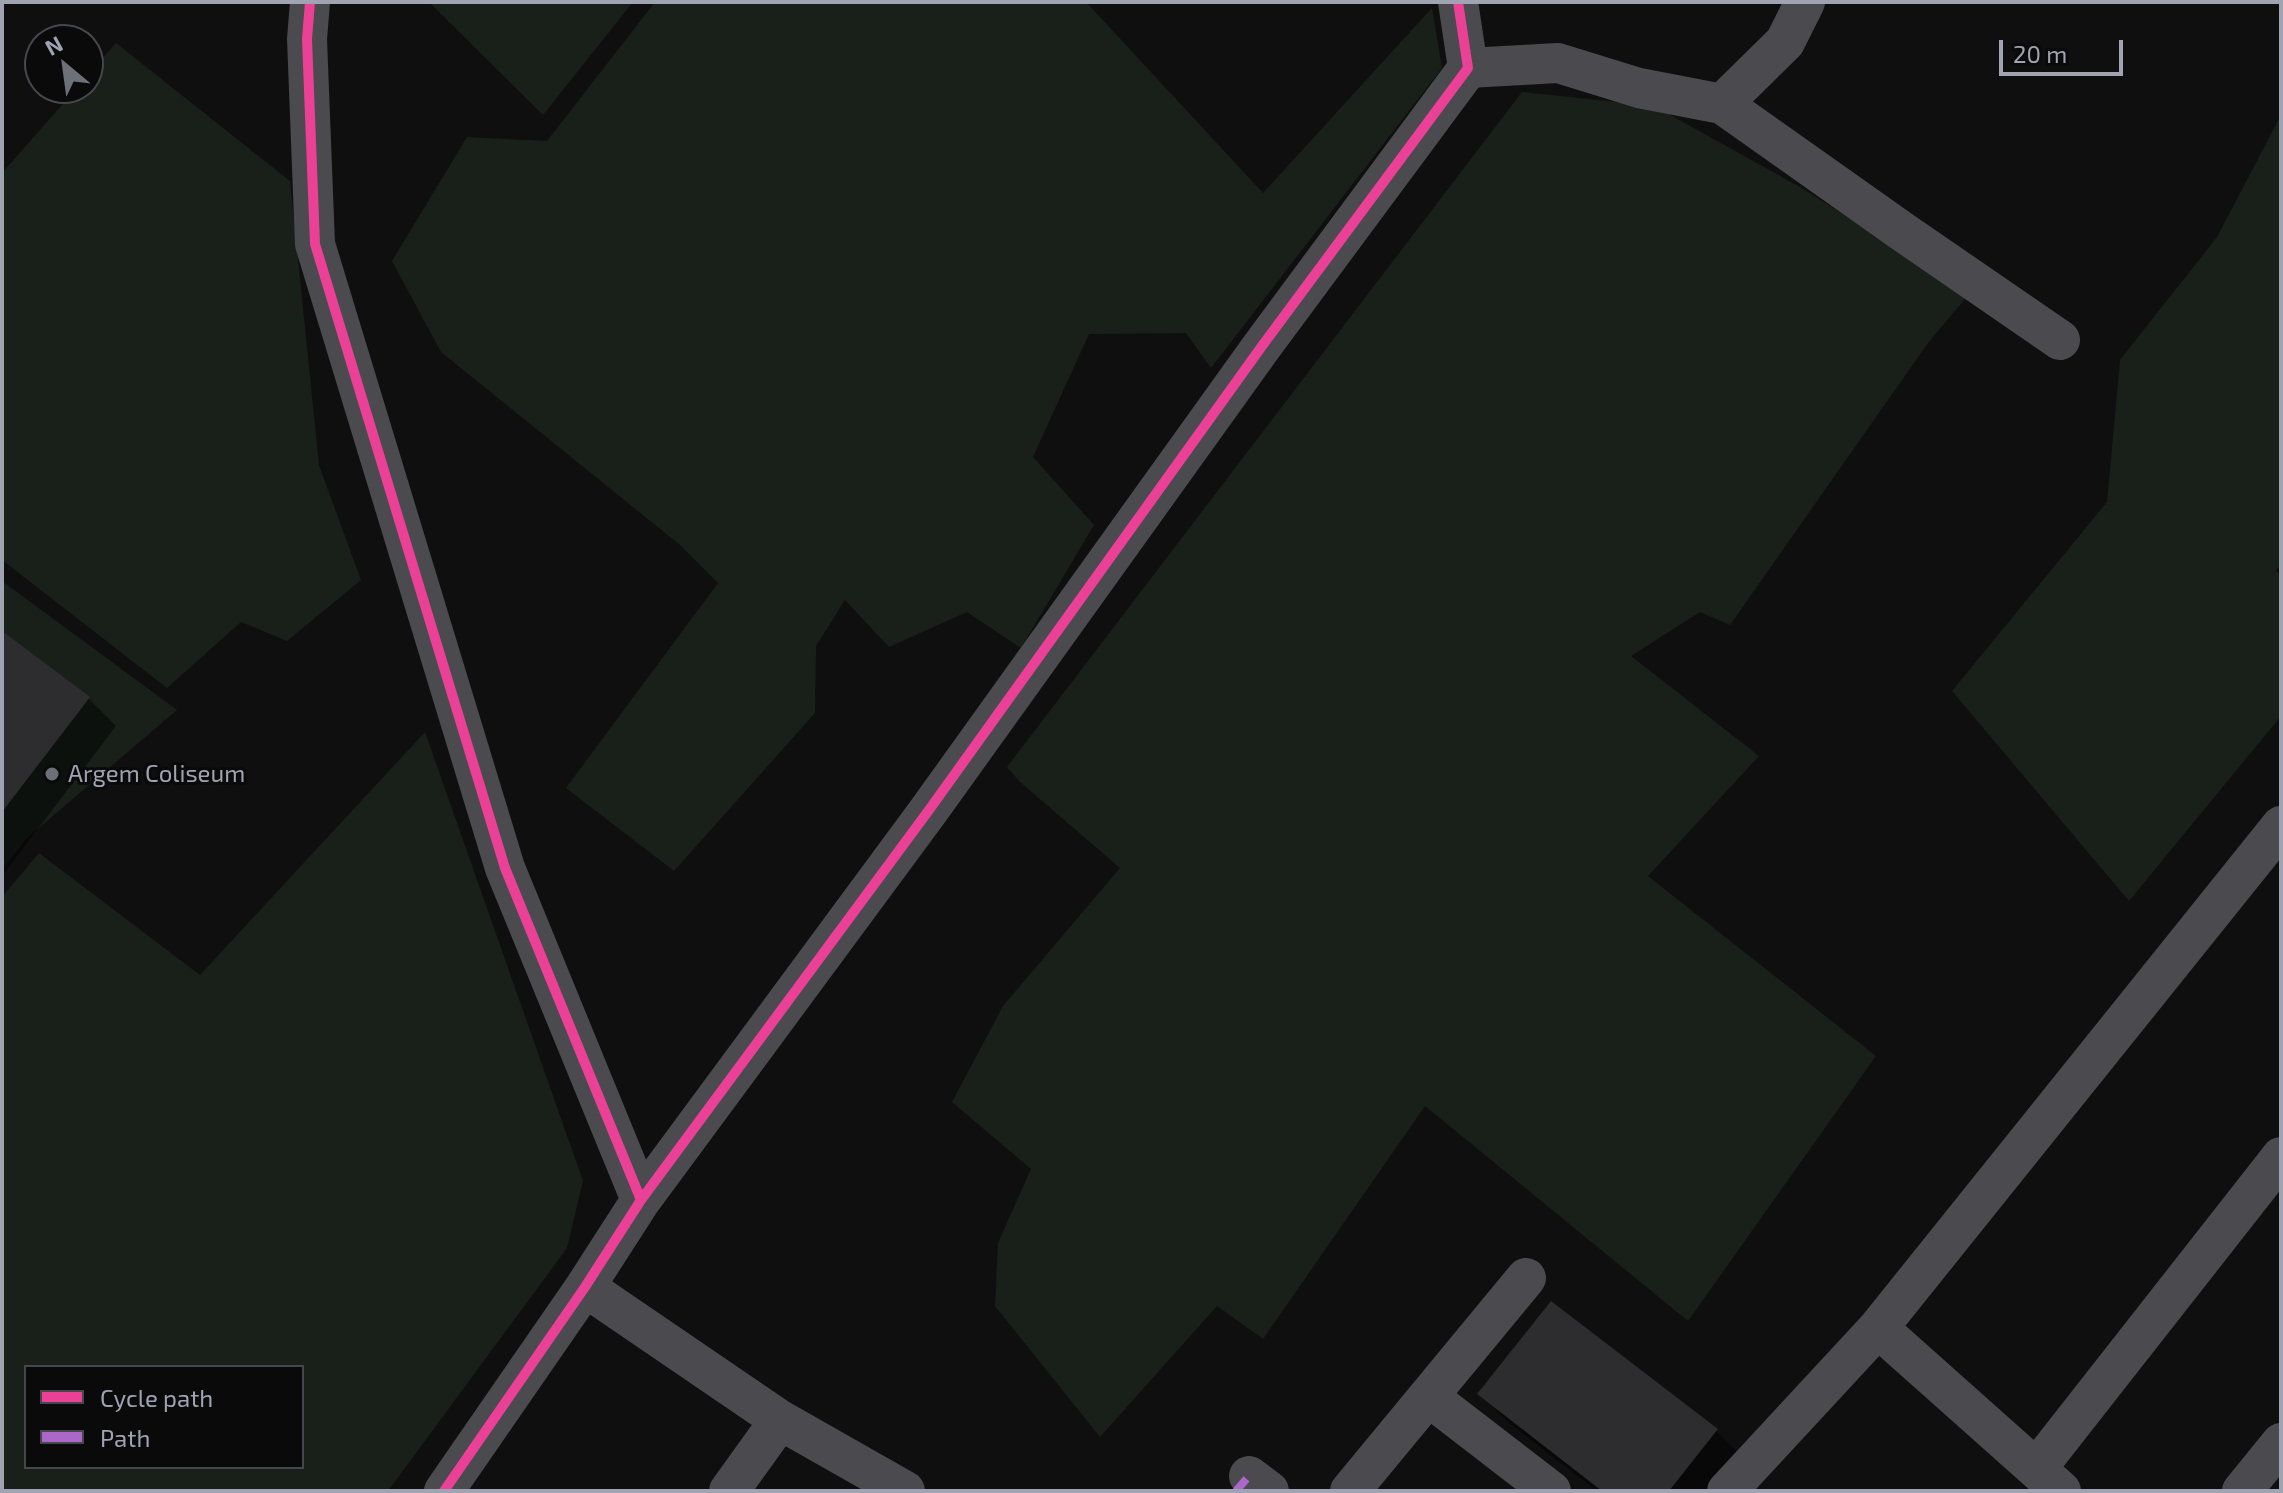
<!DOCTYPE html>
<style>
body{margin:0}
#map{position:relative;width:2283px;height:1493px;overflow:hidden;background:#0f0f10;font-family:"Exo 2",sans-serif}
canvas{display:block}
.frame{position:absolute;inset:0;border:4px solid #9fa3b2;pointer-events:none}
.legend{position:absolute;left:24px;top:1365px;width:280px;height:104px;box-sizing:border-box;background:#0a0a0b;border:2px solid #46474e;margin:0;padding:10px 14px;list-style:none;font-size:24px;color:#9fa3b2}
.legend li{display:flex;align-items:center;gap:16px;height:40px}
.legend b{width:40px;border:2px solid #46474e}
.north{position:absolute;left:24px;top:24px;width:80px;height:80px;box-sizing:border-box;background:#0a0a0b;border:2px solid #46474e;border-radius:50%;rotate:331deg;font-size:22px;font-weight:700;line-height:32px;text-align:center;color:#9fa3b2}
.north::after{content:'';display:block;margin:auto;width:28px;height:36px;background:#6d6f79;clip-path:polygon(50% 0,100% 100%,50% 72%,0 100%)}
.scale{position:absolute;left:1999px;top:40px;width:124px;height:36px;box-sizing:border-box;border:4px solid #9fa3b2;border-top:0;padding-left:10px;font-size:24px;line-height:28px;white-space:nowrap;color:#9fa3b2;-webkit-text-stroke:6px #0a0a0b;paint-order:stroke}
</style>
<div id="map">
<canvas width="2283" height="1493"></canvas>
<div class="frame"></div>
<ul class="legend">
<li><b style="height:10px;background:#ea4096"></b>Cycle path</li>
<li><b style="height:10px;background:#ac68c9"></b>Path</li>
</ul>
<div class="north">N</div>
<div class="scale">20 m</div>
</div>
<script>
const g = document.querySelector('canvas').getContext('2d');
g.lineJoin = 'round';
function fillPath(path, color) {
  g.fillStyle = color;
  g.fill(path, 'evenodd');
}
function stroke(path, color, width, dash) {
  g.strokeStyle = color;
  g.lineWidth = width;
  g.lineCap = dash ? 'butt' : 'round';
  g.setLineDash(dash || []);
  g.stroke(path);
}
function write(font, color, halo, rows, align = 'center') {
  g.font = font + ' "Exo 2",sans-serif';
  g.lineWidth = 6;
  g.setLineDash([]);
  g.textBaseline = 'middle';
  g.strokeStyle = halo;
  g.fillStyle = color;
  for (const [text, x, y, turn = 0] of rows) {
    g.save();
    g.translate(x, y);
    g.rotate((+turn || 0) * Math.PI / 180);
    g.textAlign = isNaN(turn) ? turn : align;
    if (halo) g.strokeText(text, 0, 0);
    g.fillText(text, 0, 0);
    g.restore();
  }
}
fillPath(new Path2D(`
 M 429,2 L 633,2 L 543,115 Z
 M 655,2 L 1086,2 L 1263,193 L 1432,8 L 1442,68 L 1211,368 L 1186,333 L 1089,334 L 1033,457 L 1094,525 L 1021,648 L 967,612 L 889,647 L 845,600 L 816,646 L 815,713 L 674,871 L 566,788 L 718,583 L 680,545 L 441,352 L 392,261 L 467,137 L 547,141 Z
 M 116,43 L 290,181 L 319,465 L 361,580 L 287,641 L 241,622 L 167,688 L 2,560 L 2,173 L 77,88 L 88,88 L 88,75 Z
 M 1522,92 L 1654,106 L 1800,187 L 1970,293 L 1928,343 L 1730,625 L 1700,612 L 1631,656 L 1759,756 L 1648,876 L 1876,1056 L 1688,1321 L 1425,1106 L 1263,1339 L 1217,1306 L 1100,1437 L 995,1306 L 998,1243 L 1031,1169 L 952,1102 L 1003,1006 L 1120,868 L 1019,781 L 1007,767 Z
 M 2281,115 L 2281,565 L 2276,570 L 2281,576 L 2281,716 L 2129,901 L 1952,691 L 2107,502 L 2120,360 L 2217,237 Z
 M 2,581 L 177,710 L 27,838 L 2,870 Z
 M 425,732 L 583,1181 L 567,1248 L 388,1491 L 2,1491 L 2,897 L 39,853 L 200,975 ZM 26,1367 L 302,1367 L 302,1467 L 26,1467 Z`), '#19201a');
fillPath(new Path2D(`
 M 2,633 L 88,698 L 116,726 L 2,876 Z
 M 1480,1394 L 1716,1431 L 1744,1459 L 1719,1491 L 1597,1491 L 1508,1422 Z`), '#0007');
fillPath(new Path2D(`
 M 2,631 L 90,697 L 2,812 Z
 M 1551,1301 L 1718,1429 L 1669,1491 L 1602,1491 L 1477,1394 Z`), '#2d2d2f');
stroke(new Path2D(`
 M 310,2 L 307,39 L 315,244 L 505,868 L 641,1200
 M 1468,68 L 1558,63 L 1639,88 L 1722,104 L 1785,42 L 1805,2
 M 1722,104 L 1903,232 L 2060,340
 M 585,1287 L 780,1420 L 905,1491
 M 1878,1328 L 2061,1491
 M 1429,1397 L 1551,1491
 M 2037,1468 L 2281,1157
 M 1249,1476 L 1269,1491
 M 444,1491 L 585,1287 L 641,1200 L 929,810 L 1262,346 L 1468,68 L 1458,2
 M 729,1491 L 780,1420
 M 1350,1491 L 1526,1278
 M 1727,1491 L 1878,1328 L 2281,826
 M 2242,1491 L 2281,1443`), '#4a4a4f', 40);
stroke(new Path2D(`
 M 1236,1491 L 1249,1476`), '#ac68c9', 8, [16, 8]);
stroke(new Path2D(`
 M 310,2 L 307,39 L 315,244 L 505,868 L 641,1200
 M 444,1491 L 585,1287 L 641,1200 L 929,810 L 1262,346 L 1468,68 L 1458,2`), '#ea4096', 10);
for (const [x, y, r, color] of [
 [52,774,8,"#6d6f79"]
]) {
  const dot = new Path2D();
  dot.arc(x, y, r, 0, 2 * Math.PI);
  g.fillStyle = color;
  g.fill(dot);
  stroke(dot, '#0a0a0b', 3);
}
write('24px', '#9fa3b2', '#0a0a0b', [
 ["Argem Coliseum",68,774]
], 'left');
</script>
